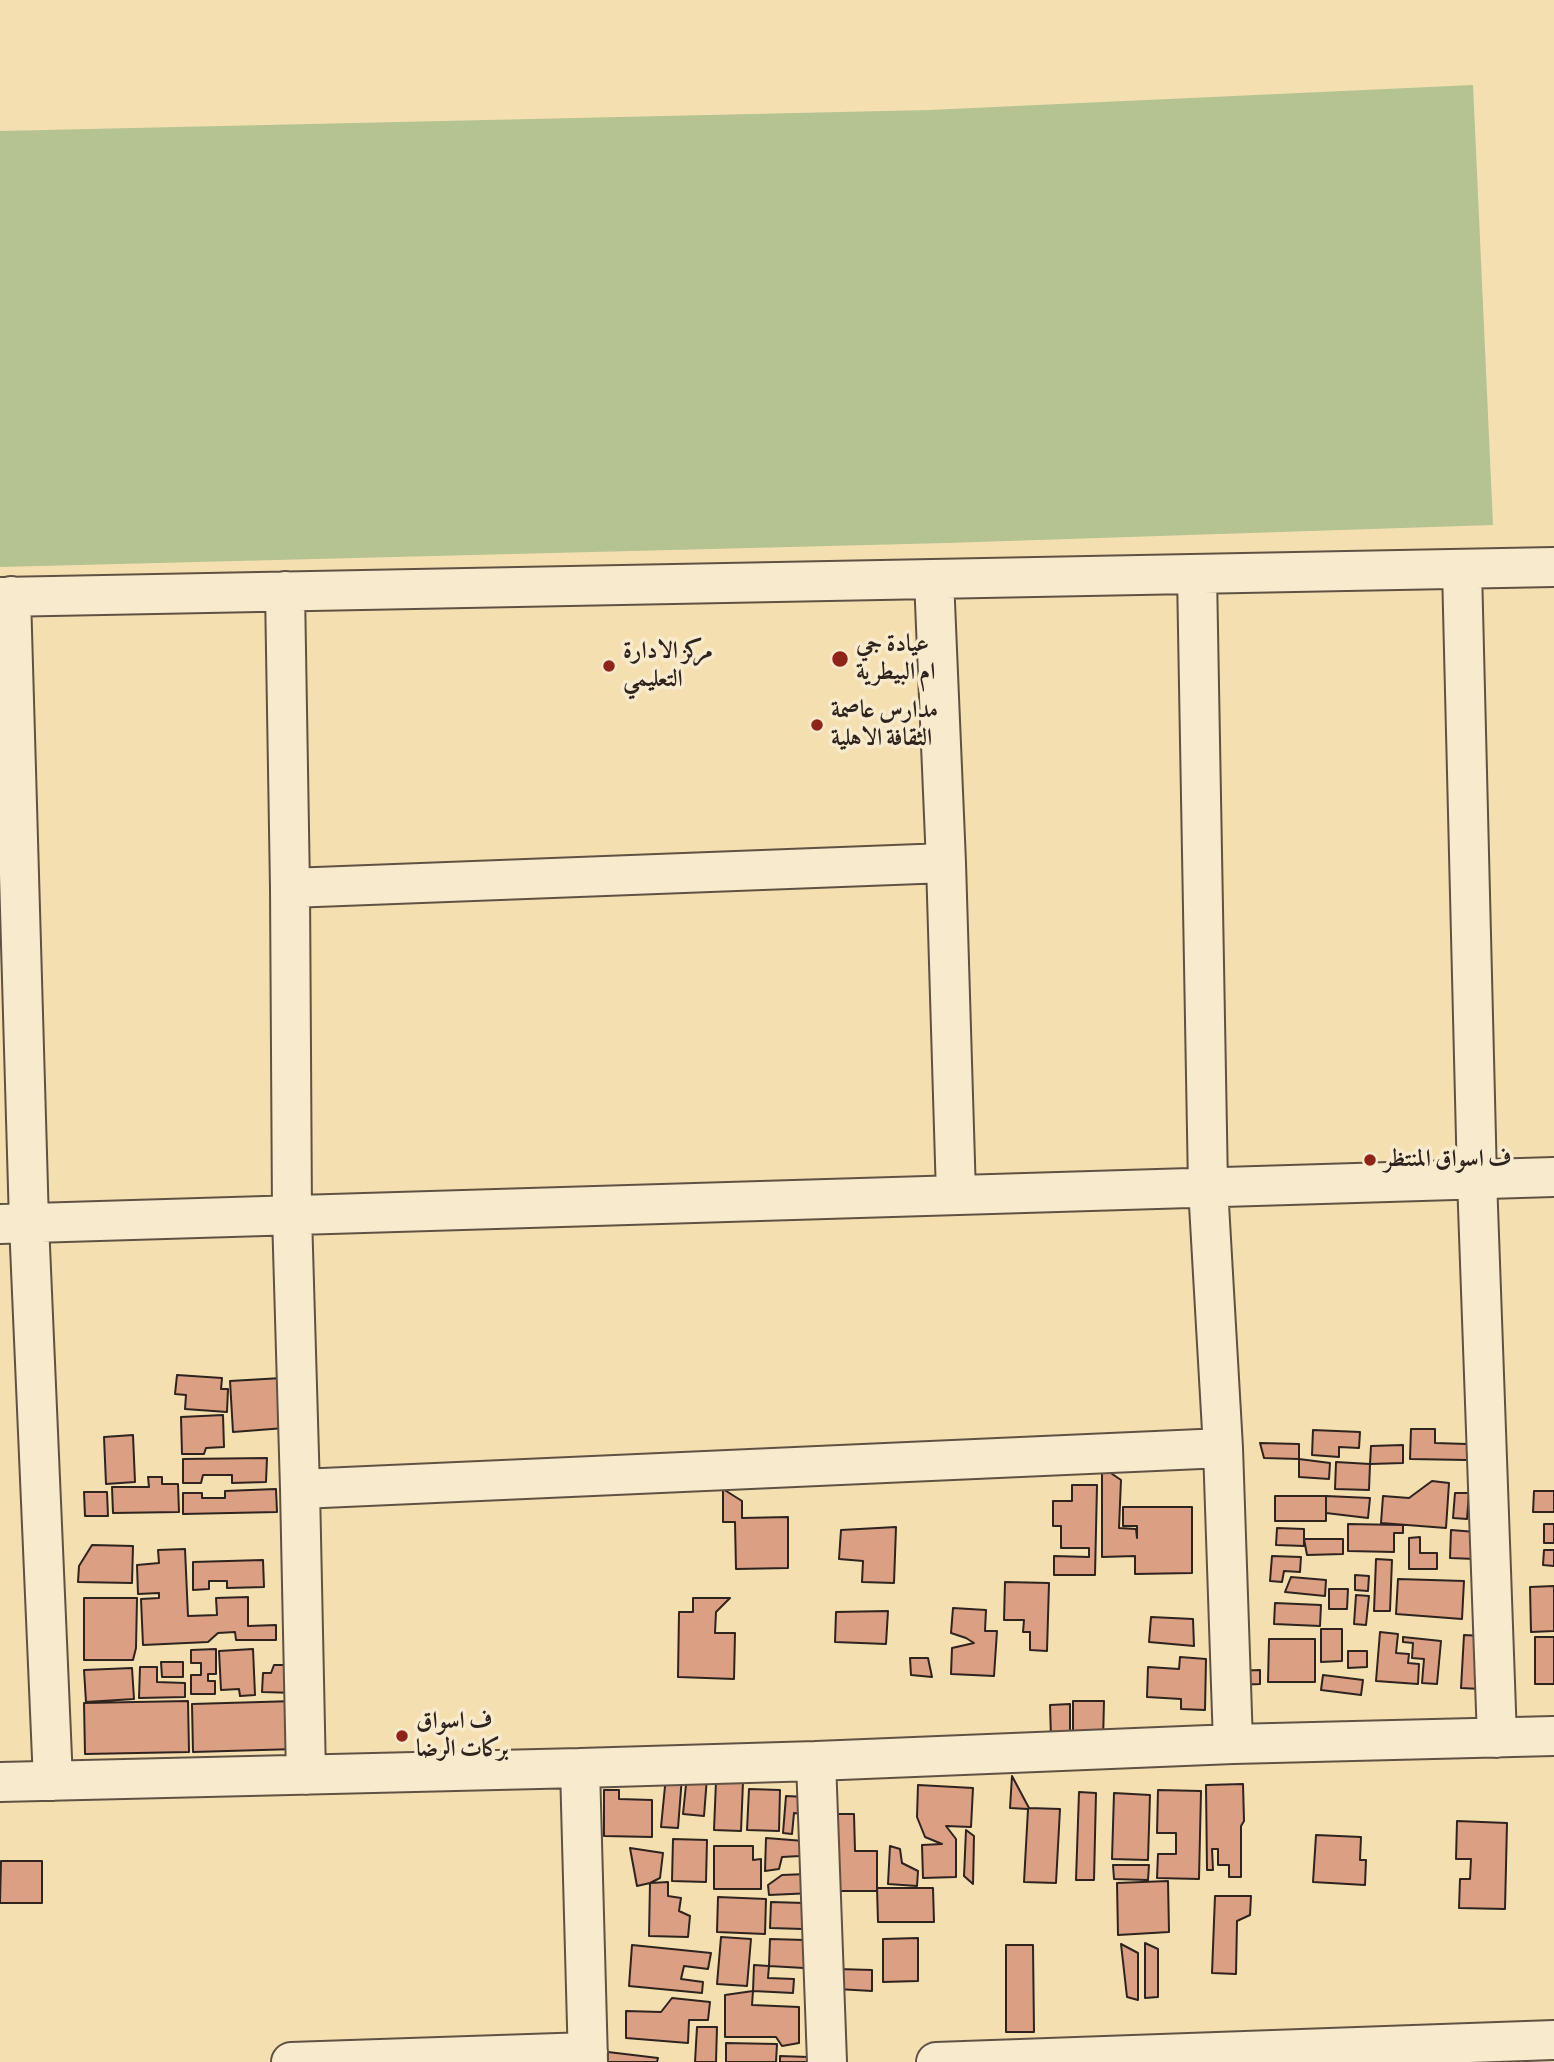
<!DOCTYPE html>
<meta charset="utf-8">
<style>
body{margin:0}
canvas{display:block;background:#f4dfb1}
</style>
<canvas width="1554" height="2062"></canvas>
<script>
const g = document.querySelector('canvas').getContext('2d');
g.lineJoin = 'round';
function fillPath(path, color) {
  g.fillStyle = color;
  g.fill(path, 'evenodd');
}
function stroke(path, color, width, dash) {
  g.strokeStyle = color;
  g.lineWidth = width;
  g.lineCap = dash ? 'butt' : 'round';
  g.setLineDash(dash || []);
  g.stroke(path);
}
function write(font, color, halo, rows, align = 'center') {
  g.font = font + ' Alegreya,Amiri,serif';
  g.lineWidth = 7;
  g.setLineDash([]);
  g.textBaseline = 'middle';
  g.strokeStyle = halo;
  g.fillStyle = color;
  for (const [text, x, y, turn = 0] of rows) {
    g.save();
    g.translate(x, y);
    g.rotate((+turn || 0) * Math.PI / 180);
    g.textAlign = isNaN(turn) ? turn : align;
    if (halo) g.strokeText(text, 0, 0);
    g.fillText(text, 0, 0);
    g.restore();
  }
}
fillPath(new Path2D(`
 M 1473,85 L 1493,525 L 947,543 L 0,567 L 0,131 L 929,110 Z`), '#b5c391');
const building = new Path2D(`
 M 177,1375 L 222,1378 L 221,1389 L 228,1389 L 227,1412 L 185,1409 L 186,1395 L 175,1394 Z
 M 282,1378 L 285,1428 L 233,1432 L 230,1381 Z
 M 223,1415 L 224,1447 L 206,1448 L 204,1454 L 182,1454 L 181,1417 Z
 M 1411,1429 L 1435,1429 L 1435,1443 L 1467,1444 L 1467,1460 L 1410,1459 Z
 M 1313,1430 L 1360,1432 L 1359,1448 L 1339,1447 L 1339,1457 L 1312,1455 Z
 M 133,1435 L 135,1482 L 106,1484 L 104,1437 Z
 M 1260,1443 L 1299,1444 L 1299,1459 L 1264,1458 Z
 M 1403,1445 L 1403,1463 L 1370,1464 L 1371,1446 Z
 M 267,1458 L 266,1482 L 232,1483 L 232,1475 L 203,1475 L 201,1483 L 183,1483 L 183,1459 Z
 M 1299,1459 L 1330,1463 L 1329,1479 L 1299,1477 Z
 M 1336,1462 L 1370,1464 L 1369,1490 L 1335,1489 Z
 M 1102,1467 L 1121,1480 L 1119,1528 L 1136,1529 L 1137,1538 L 1137,1526 L 1123,1526 L 1123,1507 L 1192,1507 L 1192,1573 L 1135,1574 L 1135,1556 L 1102,1557 Z
 M 148,1477 L 162,1477 L 162,1484 L 178,1484 L 179,1512 L 113,1513 L 112,1487 L 149,1487 Z
 M 1432,1481 L 1449,1483 L 1446,1528 L 1381,1523 L 1383,1496 L 1409,1498 Z
 M 1072,1485 L 1097,1485 L 1095,1575 L 1054,1575 L 1054,1556 L 1089,1557 L 1089,1548 L 1061,1548 L 1061,1526 L 1053,1526 L 1053,1501 L 1072,1501 Z
 M 276,1489 L 277,1512 L 183,1514 L 183,1493 L 202,1493 L 202,1498 L 225,1498 L 225,1491 Z
 M 723,1489 L 742,1501 L 742,1518 L 788,1517 L 788,1568 L 736,1569 L 735,1522 L 723,1522 Z
 M 1534,1491 L 1554,1491 L 1554,1512 L 1533,1512 Z
 M 84,1492 L 107,1492 L 108,1516 L 85,1516 Z
 M 1455,1493 L 1469,1493 L 1467,1519 L 1453,1518 Z
 M 1275,1496 L 1326,1496 L 1326,1521 L 1275,1521 Z
 M 1326,1496 L 1370,1498 L 1368,1518 L 1326,1513 Z
 M 1348,1524 L 1403,1525 L 1403,1533 L 1394,1533 L 1394,1552 L 1348,1551 Z
 M 1544,1524 L 1554,1524 L 1554,1543 L 1544,1543 Z
 M 896,1527 L 894,1583 L 862,1582 L 863,1561 L 839,1559 L 841,1530 Z
 M 1277,1528 L 1304,1529 L 1304,1546 L 1276,1545 Z
 M 1451,1530 L 1476,1532 L 1475,1559 L 1450,1558 Z
 M 1420,1537 L 1420,1553 L 1437,1553 L 1437,1569 L 1409,1569 L 1409,1538 Z
 M 1304,1539 L 1343,1539 L 1343,1554 L 1307,1555 Z
 M 92,1545 L 133,1546 L 132,1583 L 78,1582 L 79,1566 Z
 M 185,1549 L 188,1616 L 217,1615 L 216,1598 L 248,1597 L 248,1626 L 276,1625 L 276,1640 L 236,1640 L 235,1632 L 218,1633 L 208,1642 L 143,1645 L 141,1599 L 159,1598 L 159,1593 L 138,1594 L 137,1565 L 159,1563 L 158,1550 Z
 M 1544,1550 L 1554,1550 L 1554,1566 L 1543,1565 Z
 M 1272,1556 L 1301,1557 L 1300,1572 L 1284,1571 L 1282,1582 L 1270,1581 Z
 M 1376,1559 L 1392,1560 L 1390,1611 L 1374,1611 Z
 M 263,1560 L 264,1587 L 227,1588 L 227,1581 L 209,1581 L 209,1589 L 193,1590 L 193,1562 Z
 M 1355,1575 L 1369,1576 L 1368,1591 L 1355,1590 Z
 M 1291,1577 L 1326,1580 L 1325,1596 L 1285,1592 Z
 M 1398,1579 L 1464,1581 L 1462,1619 L 1396,1614 Z
 M 1005,1582 L 1049,1583 L 1047,1651 L 1030,1650 L 1030,1632 L 1023,1632 L 1024,1620 L 1004,1620 Z
 M 1554,1586 L 1554,1631 L 1531,1632 L 1530,1587 Z
 M 1329,1589 L 1348,1589 L 1347,1609 L 1329,1609 Z
 M 1356,1595 L 1369,1596 L 1366,1625 L 1354,1624 Z
 M 84,1598 L 137,1598 L 136,1648 L 133,1660 L 84,1660 Z
 M 693,1598 L 730,1598 L 716,1612 L 715,1633 L 735,1633 L 734,1679 L 678,1677 L 679,1612 L 693,1612 Z
 M 1275,1603 L 1321,1605 L 1320,1626 L 1274,1624 Z
 M 953,1608 L 986,1610 L 985,1631 L 997,1631 L 994,1676 L 951,1674 L 952,1648 L 974,1643 L 966,1638 L 951,1633 Z
 M 888,1611 L 886,1644 L 835,1642 L 836,1612 Z
 M 1151,1617 L 1193,1619 L 1194,1646 L 1149,1642 Z
 M 1321,1629 L 1342,1629 L 1342,1661 L 1321,1662 Z
 M 1380,1632 L 1398,1634 L 1396,1653 L 1409,1654 L 1408,1663 L 1419,1664 L 1418,1684 L 1376,1681 Z
 M 1464,1635 L 1483,1636 L 1481,1689 L 1461,1688 Z
 M 1403,1637 L 1441,1641 L 1437,1684 L 1422,1683 L 1424,1659 L 1412,1658 L 1413,1643 L 1403,1642 Z
 M 1535,1637 L 1554,1637 L 1554,1684 L 1535,1684 Z
 M 1269,1639 L 1315,1639 L 1315,1682 L 1268,1682 Z
 M 216,1649 L 216,1674 L 208,1674 L 208,1681 L 215,1681 L 215,1694 L 191,1694 L 191,1675 L 201,1675 L 201,1663 L 191,1663 L 191,1650 Z
 M 253,1649 L 255,1695 L 240,1696 L 239,1689 L 221,1690 L 219,1651 Z
 M 1348,1651 L 1367,1651 L 1367,1667 L 1348,1668 Z
 M 1180,1657 L 1206,1659 L 1205,1710 L 1181,1709 L 1181,1699 L 1147,1697 L 1148,1667 L 1179,1669 Z
 M 910,1658 L 928,1658 L 932,1677 L 911,1675 Z
 M 161,1662 L 183,1662 L 183,1677 L 162,1677 Z
 M 274,1665 L 296,1665 L 296,1693 L 262,1692 L 263,1673 L 271,1673 Z
 M 140,1667 L 157,1667 L 157,1682 L 185,1683 L 185,1697 L 139,1698 Z
 M 132,1668 L 134,1699 L 86,1702 L 84,1670 Z
 M 1260,1670 L 1260,1684 L 1236,1685 L 1234,1671 Z
 M 1323,1675 L 1363,1680 L 1361,1695 L 1321,1690 Z
 M 188,1701 L 189,1752 L 85,1754 L 84,1703 Z
 M 295,1701 L 296,1749 L 193,1752 L 192,1704 Z
 M 1073,1701 L 1104,1701 L 1103,1742 L 1073,1741 Z
 M 1070,1704 L 1070,1737 L 1051,1738 L 1050,1705 Z
 M 687,1775 L 707,1777 L 704,1816 L 683,1814 Z
 M 666,1776 L 682,1777 L 678,1828 L 661,1827 Z
 M 1012,1776 L 1029,1808 L 1060,1809 L 1056,1883 L 1024,1882 L 1028,1809 L 1010,1808 Z
 M 716,1781 L 743,1782 L 741,1831 L 714,1830 Z
 M 1243,1784 L 1244,1821 L 1241,1826 L 1241,1877 L 1229,1877 L 1229,1865 L 1218,1865 L 1218,1849 L 1212,1849 L 1213,1870 L 1207,1870 L 1206,1785 Z
 M 918,1785 L 973,1788 L 971,1827 L 946,1826 L 956,1839 L 956,1877 L 923,1878 L 922,1845 L 942,1844 L 925,1837 L 917,1817 Z
 M 749,1789 L 780,1790 L 779,1831 L 747,1830 Z
 M 604,1790 L 619,1790 L 619,1799 L 652,1800 L 652,1837 L 604,1836 Z
 M 1158,1790 L 1201,1791 L 1199,1879 L 1157,1878 L 1158,1854 L 1176,1854 L 1176,1833 L 1157,1833 Z
 M 1079,1792 L 1096,1793 L 1094,1880 L 1076,1880 Z
 M 1114,1793 L 1150,1795 L 1148,1860 L 1112,1859 Z
 M 786,1796 L 806,1797 L 809,1815 L 794,1813 L 792,1834 L 783,1833 Z
 M 833,1814 L 854,1814 L 855,1851 L 877,1851 L 877,1891 L 832,1891 Z
 M 1457,1821 L 1507,1823 L 1505,1909 L 1459,1908 L 1460,1879 L 1470,1879 L 1471,1859 L 1456,1859 Z
 M 966,1830 L 974,1836 L 973,1884 L 964,1876 Z
 M 1316,1835 L 1361,1837 L 1360,1860 L 1366,1860 L 1365,1885 L 1313,1882 Z
 M 766,1838 L 804,1841 L 800,1856 L 782,1857 L 779,1869 L 765,1871 Z
 M 673,1839 L 707,1840 L 706,1882 L 672,1881 Z
 M 714,1846 L 753,1846 L 753,1860 L 761,1859 L 761,1889 L 714,1889 Z
 M 890,1846 L 900,1849 L 902,1863 L 918,1871 L 917,1886 L 888,1884 Z
 M 630,1848 L 663,1853 L 660,1878 L 650,1883 L 637,1886 Z
 M 1,1861 L 42,1861 L 42,1903 L 0,1903 Z
 M 1113,1865 L 1149,1865 L 1148,1880 L 1114,1879 Z
 M 807,1874 L 813,1893 L 769,1895 L 768,1885 L 782,1875 Z
 M 1168,1881 L 1169,1932 L 1118,1935 L 1117,1883 Z
 M 668,1882 L 668,1896 L 681,1898 L 679,1911 L 690,1916 L 688,1937 L 649,1936 L 650,1883 Z
 M 877,1888 L 933,1888 L 934,1922 L 878,1922 Z
 M 1215,1896 L 1251,1896 L 1250,1915 L 1237,1921 L 1236,1974 L 1212,1973 Z
 M 718,1897 L 766,1899 L 765,1934 L 717,1932 Z
 M 771,1902 L 804,1903 L 803,1929 L 770,1928 Z
 M 721,1937 L 751,1939 L 747,1986 L 717,1984 Z
 M 918,1938 L 918,1981 L 883,1982 L 883,1939 Z
 M 770,1939 L 805,1940 L 804,1968 L 769,1966 Z
 M 1145,1943 L 1158,1949 L 1158,1997 L 1145,1998 Z
 M 1121,1944 L 1138,1953 L 1138,2000 L 1127,1997 Z
 M 632,1945 L 711,1953 L 708,1969 L 684,1966 L 681,1979 L 703,1982 L 702,1993 L 629,1986 Z
 M 1006,1945 L 1033,1945 L 1034,2032 L 1006,2032 Z
 M 754,1965 L 769,1966 L 768,1978 L 794,1979 L 793,1993 L 753,1991 Z
 M 837,1969 L 872,1970 L 872,1991 L 837,1989 Z
 M 753,1991 L 752,2005 L 799,2007 L 799,2043 L 782,2046 L 776,2037 L 725,2037 L 725,1995 Z
 M 672,1998 L 710,2002 L 708,2020 L 689,2020 L 688,2043 L 626,2038 L 626,2011 L 661,2012 Z
 M 697,2027 L 717,2027 L 716,2062 L 695,2062 Z
 M 726,2043 L 777,2044 L 776,2062 L 726,2062 Z
 M 608,2052 L 658,2058 L 657,2062 L 608,2062 Z
 M 780,2056 L 809,2057 L 809,2062 L 780,2062 Z`);
fillPath(building, '#db9f83');
stroke(building, '#2f231e', 2);
const minor = new Path2D(`
 M 1462,569 L 1477,1179 L 1497,1738
 M 1197,574 L 1208,1187 L 1223,1448 L 1233,1744
 M 934,579 L 946,863 L 956,1195
 M 285,591 L 290,888 L 292,1215 L 300,1489 L 306,1775
 M 11,596 L 29,1223 L 53,1781
 M 0,597 L 1554,567
 M 290,888 L 946,863
 M 0,1224 L 1554,1177
 M 300,1489 L 1223,1448
 M 816,1761 L 827,2062
 M 580,1768 L 588,2062
 M 0,1782 L 580,1768 L 816,1761 L 1233,1744 L 1554,1736
 M 291,2062 L 588,2052
 M 936,2062 L 1554,2040`);
stroke(minor, '#605243', 42);
stroke(minor, '#f8eacc', 38);
for (const [x, y, r, color] of [
 [840,659,9,"#8f2418"],
 [609,666,7,"#8f2418"],
 [817,725,7,"#8f2418"],
 [1370,1160,7,"#8f2418"],
 [402,1736,7,"#8f2418"]
]) {
  const dot = new Path2D();
  dot.arc(x, y, r, 0, 2 * Math.PI);
  g.fillStyle = color;
  g.fill(dot);
  stroke(dot, '#f8eacc', 2.5);
}
write('bold 24px', '#2f231e', '#f8eacc', [
 ["عيادة جي",856,645],
 ["ام البيطرية",856,673],
 ["مركز الادارة",623,652],
 ["التعليمي",623,680],
 ["مدارس عاصمة",831,711],
 ["الثقافة الاهلية",831,739],
 ["ف اسواق المنتظر",1384,1160],
 ["ف اسواق",416,1722],
 ["بركات الرضا",416,1750]
], 'left');
</script>
